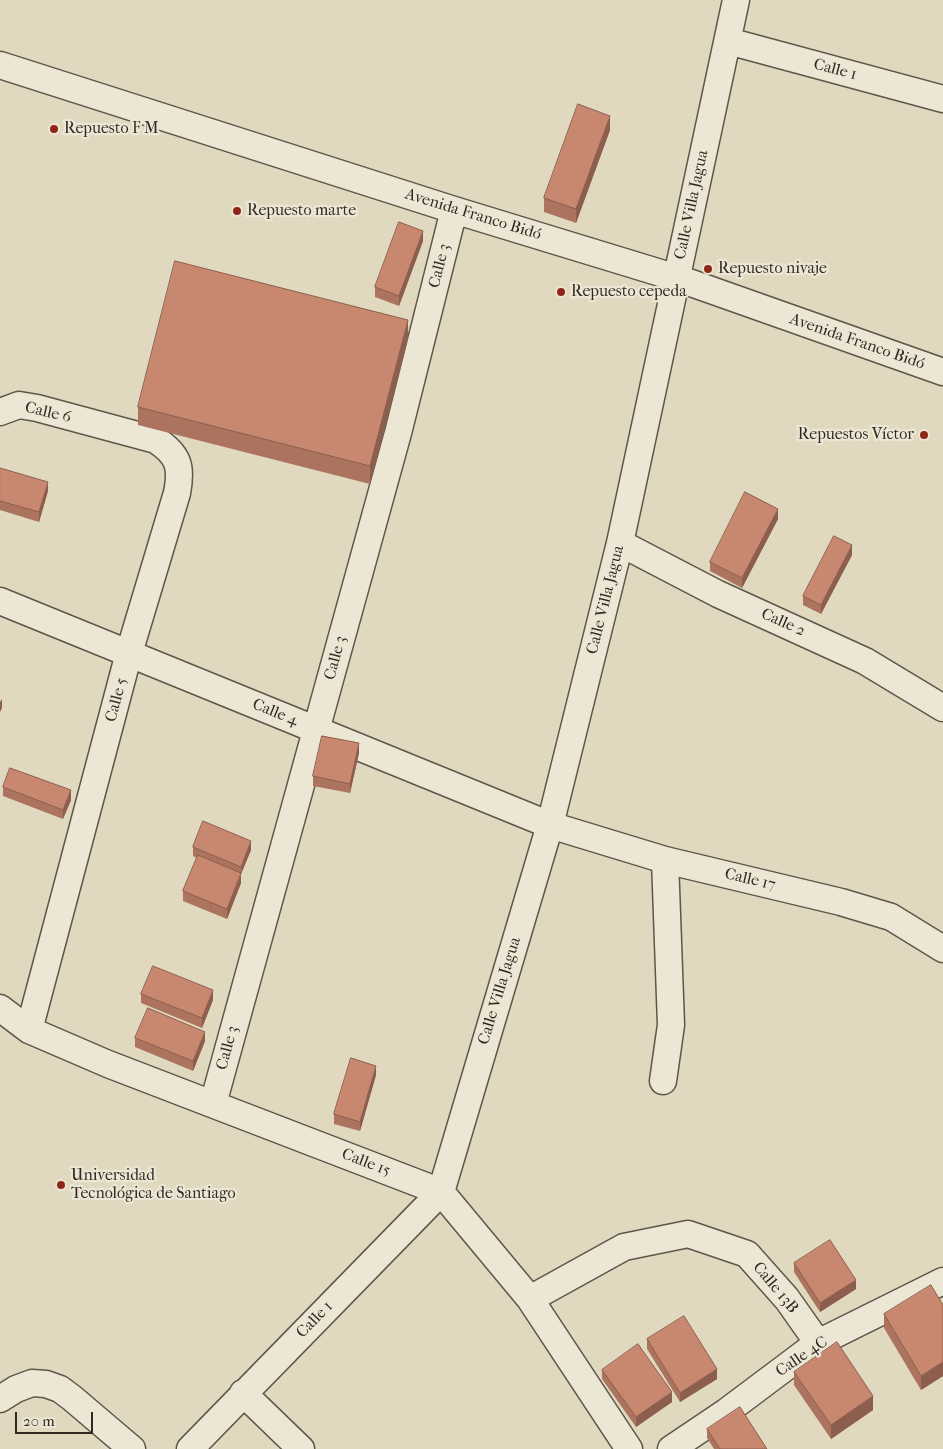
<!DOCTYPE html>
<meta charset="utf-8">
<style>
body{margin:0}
#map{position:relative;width:943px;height:1449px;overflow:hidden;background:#e1d9bf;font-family:"IM FELL French Canon",serif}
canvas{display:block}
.scale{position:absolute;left:15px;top:1412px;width:78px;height:22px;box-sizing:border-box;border:2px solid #342922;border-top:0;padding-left:6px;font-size:15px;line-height:18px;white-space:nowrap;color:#342922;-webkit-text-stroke:4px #ece6d5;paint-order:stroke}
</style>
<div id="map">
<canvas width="943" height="1449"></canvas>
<div class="scale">20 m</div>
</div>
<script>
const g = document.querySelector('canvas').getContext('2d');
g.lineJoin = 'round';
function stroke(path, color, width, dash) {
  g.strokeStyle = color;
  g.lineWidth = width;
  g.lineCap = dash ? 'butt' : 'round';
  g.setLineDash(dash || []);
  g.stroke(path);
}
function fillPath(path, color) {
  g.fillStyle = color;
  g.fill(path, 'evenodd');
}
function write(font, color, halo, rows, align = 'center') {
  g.font = font + ' "IM FELL French Canon",serif';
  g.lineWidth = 4.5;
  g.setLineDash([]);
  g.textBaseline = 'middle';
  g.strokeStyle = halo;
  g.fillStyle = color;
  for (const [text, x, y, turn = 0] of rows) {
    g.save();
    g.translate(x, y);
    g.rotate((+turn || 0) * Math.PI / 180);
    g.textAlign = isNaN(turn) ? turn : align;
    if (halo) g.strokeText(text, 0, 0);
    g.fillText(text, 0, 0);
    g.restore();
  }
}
const minor = new Path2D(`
 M 728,41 L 943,99
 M 0,65 L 454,210 L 677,278 L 943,372
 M 0,412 L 19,405 L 37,408 L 156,440 C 179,455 182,467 177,493 L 129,653 L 29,1030
 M 620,543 L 718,594 L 865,661 L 943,708
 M 0,601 L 550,825 L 665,860 L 841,902 L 891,917 L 943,949
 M 0,1008 L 29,1030 L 108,1064 L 441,1192 L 530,1299 L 629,1449
 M 663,1081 L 671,1025 L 665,860
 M 213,1104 L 398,433 L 454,210
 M 530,1299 L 624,1247 L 688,1234 L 747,1254 L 787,1299 L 818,1343
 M 243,1393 L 301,1449
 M 0,1399 L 16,1389 L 32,1383 L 46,1384 L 60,1389 L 72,1398 L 132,1449
 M 190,1449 L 441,1192 L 550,825 L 620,543 L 736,0
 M 671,1449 L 726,1412 L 818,1343 L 943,1281`);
stroke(minor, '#5f5549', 29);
stroke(minor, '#ece6d5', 26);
fillPath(new Path2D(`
 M 610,130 L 576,223 L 544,212 L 544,198 Z
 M 423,241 L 399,306 L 375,297 L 375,287 Z
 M 408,338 L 370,484 L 138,425 L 138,407 Z
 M 0,468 L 48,491 L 39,522 L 0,510 Z
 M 778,519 L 742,588 L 710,571 L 710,562 Z
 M 852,555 L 821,614 L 803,605 L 803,596 Z
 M 359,753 L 350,793 L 313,786 L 313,776 Z
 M 3,787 L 71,800 L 63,819 L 3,796 Z
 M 193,847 L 251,850 L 241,874 L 241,883 L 227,919 L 183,901 L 183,891 L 197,858 L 193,856 Z
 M 141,994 L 213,1000 L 202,1028 L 141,1003 Z
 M 135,1038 L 205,1041 L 193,1071 L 135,1047 Z
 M 376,1075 L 360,1131 L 334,1124 L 334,1114 Z
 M 794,1263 L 856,1289 L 820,1312 L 794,1272 Z
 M 943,1305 L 943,1376 L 921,1390 L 884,1328 L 884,1314 Z
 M 647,1339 L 717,1379 L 680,1402 L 647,1349 Z
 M 602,1370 L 672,1402 L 636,1427 L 602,1379 Z
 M 794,1372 L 873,1410 L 831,1439 L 794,1385 Z
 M 707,1429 L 767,1449 L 714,1449 L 707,1438 Z`), '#ac745f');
fillPath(new Path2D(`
 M 610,116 L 610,130 L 576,223 L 576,209 Z
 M 423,231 L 423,241 L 399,306 L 399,296 Z
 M 408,320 L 408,338 L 370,484 L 370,466 Z
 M 48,482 L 48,491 L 39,522 L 39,512 Z
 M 778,509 L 778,519 L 742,588 L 742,578 Z
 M 852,545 L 852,555 L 821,614 L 821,605 Z
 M 2,699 L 2,708 L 0,712 L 0,702 Z
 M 359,743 L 359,753 L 350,793 L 350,784 Z
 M 71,790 L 71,800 L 63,819 L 63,810 Z
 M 251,841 L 251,850 L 241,874 L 241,883 L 227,919 L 227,909 L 241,876 L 241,867 Z
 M 213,990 L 213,1000 L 202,1028 L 202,1018 Z
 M 205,1032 L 205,1041 L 193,1071 L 193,1061 Z
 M 376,1066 L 376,1075 L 360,1131 L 360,1122 Z
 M 856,1280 L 856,1289 L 820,1312 L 820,1303 Z
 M 943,1362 L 943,1376 L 921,1390 L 921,1376 Z
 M 717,1369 L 717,1379 L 680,1402 L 680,1393 Z
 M 672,1392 L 672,1402 L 636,1427 L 636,1417 Z
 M 873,1396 L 873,1410 L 831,1439 L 831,1425 Z`), '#8c5e4e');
const building = new Path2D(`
 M 578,104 L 610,116 L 576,209 L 544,198 Z
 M 399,222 L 423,231 L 399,296 L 375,287 Z
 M 175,261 L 408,320 L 370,466 L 138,407 Z
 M 0,468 L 48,482 L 39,512 L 0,501 Z
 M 745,492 L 778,509 L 742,578 L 710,562 Z
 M 834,536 L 852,545 L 821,605 L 803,596 Z
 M 322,736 L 359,743 L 350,784 L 313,776 Z
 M 10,768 L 71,790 L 63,810 L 3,787 Z
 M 203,821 L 251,841 L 241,867 L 193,847 Z
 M 198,855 L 241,873 L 227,909 L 183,891 Z
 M 153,966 L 213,990 L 202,1018 L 141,994 Z
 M 148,1008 L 205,1032 L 193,1061 L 135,1038 Z
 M 351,1058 L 376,1066 L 360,1122 L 334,1114 Z
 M 830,1240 L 856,1280 L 820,1303 L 794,1263 Z
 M 931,1285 L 943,1305 L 943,1362 L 921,1376 L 884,1314 Z
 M 684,1316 L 717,1369 L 680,1393 L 647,1339 Z
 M 837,1342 L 873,1396 L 831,1425 L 794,1372 Z
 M 638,1344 L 672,1392 L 636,1417 L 602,1370 Z
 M 740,1407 L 767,1449 L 720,1449 L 707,1429 Z`);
fillPath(building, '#c8876f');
stroke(building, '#8c5e4e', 1);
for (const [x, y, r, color] of [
 [54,129,5,"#8f2418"],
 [237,211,5,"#8f2418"],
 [708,269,5,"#8f2418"],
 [561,292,5,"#8f2418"],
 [924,435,5,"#8f2418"],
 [61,1185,5,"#8f2418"]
]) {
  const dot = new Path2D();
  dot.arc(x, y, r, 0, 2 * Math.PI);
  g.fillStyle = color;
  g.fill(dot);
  stroke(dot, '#ece6d5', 2);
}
write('16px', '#342922', '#ece6d5', [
 ["Calle 1",835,70,15],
 ["Calle Villa Jagua",692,205,-78],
 ["Avenida Franco Bidó",473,215,17],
 ["Calle 3",440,266,-76],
 ["Avenida Franco Bidó",857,342,19],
 ["Calle 6",48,413,13],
 ["Calle Villa Jagua",606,600,-76],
 ["Calle 2",783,623,24],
 ["Calle 3",336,658,-75],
 ["Calle 5",117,700,-75],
 ["Calle 4",275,713,22],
 ["Calle 17",750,880,13],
 ["Calle Villa Jagua",500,991,-73],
 ["Calle 3",228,1048,-75],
 ["Calle 15",366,1163,21],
 ["Calle 13B",775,1288,50],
 ["Calle 1",315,1320,-46],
 ["Calle 4C",802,1357,-34]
]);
write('16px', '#342922', '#ece6d5', [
 ["Repuesto F M",64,129],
 ["Repuesto marte",247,211],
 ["Repuesto nivaje",718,269],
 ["Repuesto cepeda",571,292],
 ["Repuestos Víctor",914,435,"right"],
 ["Universidad",71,1176],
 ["Tecnológica de Santiago",71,1194]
], 'left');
</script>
